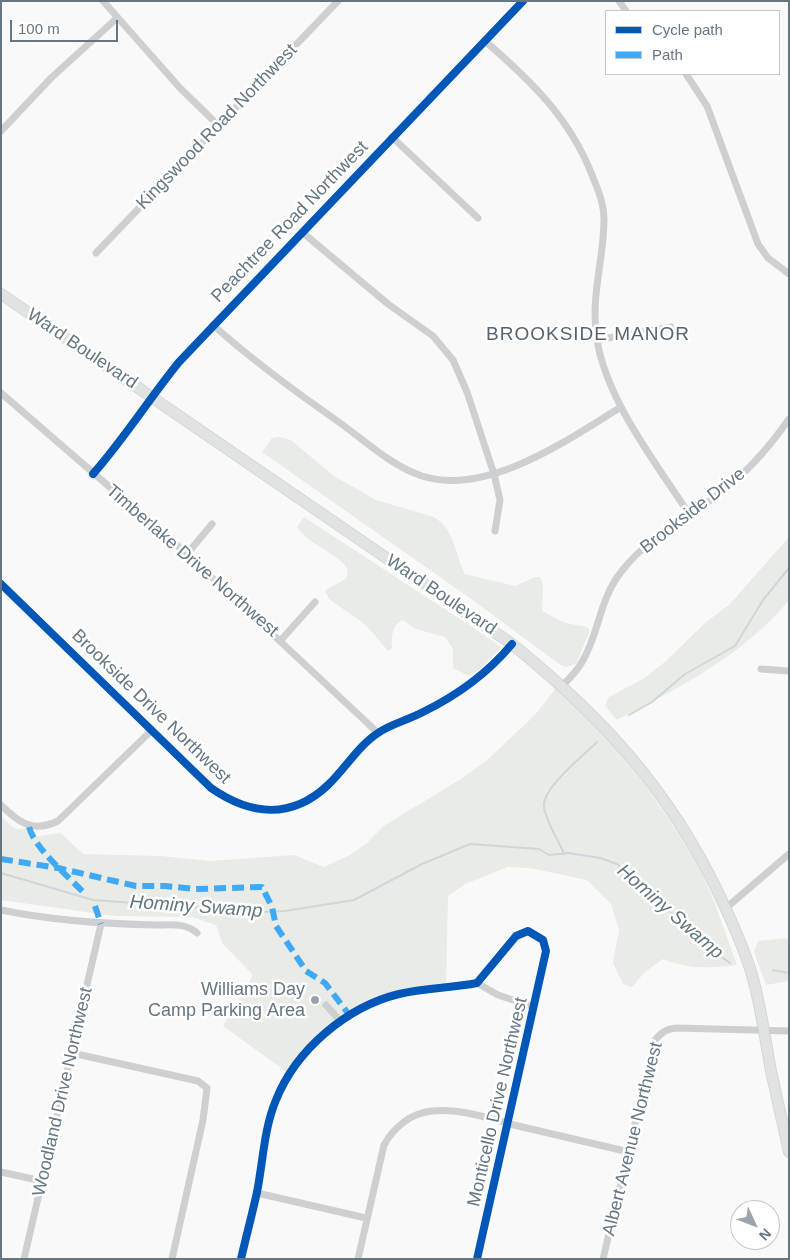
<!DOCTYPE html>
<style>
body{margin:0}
#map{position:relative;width:790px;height:1260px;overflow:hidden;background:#f9f9f9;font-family:Helvetica,sans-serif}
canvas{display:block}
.frame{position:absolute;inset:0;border:2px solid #657683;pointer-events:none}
.legend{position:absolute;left:605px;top:10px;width:175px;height:65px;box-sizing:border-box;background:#fff;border:1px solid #c1c8cd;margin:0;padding:6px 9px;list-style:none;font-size:15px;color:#657683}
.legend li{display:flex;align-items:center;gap:10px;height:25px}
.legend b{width:25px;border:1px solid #c1c8cd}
.north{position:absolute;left:730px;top:1200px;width:50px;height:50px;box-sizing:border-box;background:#fff;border:1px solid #c1c8cd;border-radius:50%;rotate:133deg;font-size:14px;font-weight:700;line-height:20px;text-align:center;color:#657683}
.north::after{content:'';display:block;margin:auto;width:18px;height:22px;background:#99a4ac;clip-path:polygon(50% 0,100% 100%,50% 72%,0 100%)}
.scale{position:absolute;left:10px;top:20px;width:108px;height:22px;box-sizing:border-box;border:2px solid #657683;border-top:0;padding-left:6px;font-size:15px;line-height:18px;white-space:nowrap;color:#657683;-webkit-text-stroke:4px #fff;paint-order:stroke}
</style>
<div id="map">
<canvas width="790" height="1260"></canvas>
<div class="frame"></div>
<ul class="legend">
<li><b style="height:6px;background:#0057b8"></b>Cycle path</li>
<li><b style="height:6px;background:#3fa9f5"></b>Path</li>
</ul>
<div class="north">N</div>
<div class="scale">100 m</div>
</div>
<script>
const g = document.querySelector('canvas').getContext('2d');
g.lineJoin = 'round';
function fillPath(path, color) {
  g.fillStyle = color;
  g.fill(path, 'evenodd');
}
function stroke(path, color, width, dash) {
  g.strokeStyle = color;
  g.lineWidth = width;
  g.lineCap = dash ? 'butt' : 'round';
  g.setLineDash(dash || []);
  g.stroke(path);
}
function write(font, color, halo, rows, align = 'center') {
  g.font = font + ' Helvetica,sans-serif';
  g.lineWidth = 5;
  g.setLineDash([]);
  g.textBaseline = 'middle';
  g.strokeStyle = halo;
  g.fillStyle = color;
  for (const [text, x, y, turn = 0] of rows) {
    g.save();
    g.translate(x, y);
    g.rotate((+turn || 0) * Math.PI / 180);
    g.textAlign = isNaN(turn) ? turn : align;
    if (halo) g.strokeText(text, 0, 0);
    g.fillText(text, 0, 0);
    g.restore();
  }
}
fillPath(new Path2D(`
 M 279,437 L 291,440 L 334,476 L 376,500 L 434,517 C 456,531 454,553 465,574 L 515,586 L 535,577 L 540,577 L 543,584 L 542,611 L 565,623 L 587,627 L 590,630 L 576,664 L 566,667 L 559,664 L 474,601 L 262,452 L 272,438 Z
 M 304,517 L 475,629 L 501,647 L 499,650 L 479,670 L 469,676 L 453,668 L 453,649 L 445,637 L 416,629 L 403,620 C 391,625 392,636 392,648 L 388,651 L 365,624 L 330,600 L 325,592 L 327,589 L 346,579 L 348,570 C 339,553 311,547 297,527 Z
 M 789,537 L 789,600 C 744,655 679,688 617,720 L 605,706 L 609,697 L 643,679 L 666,661 L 706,622 L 729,605 Z
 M 556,688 C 574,706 594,722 610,741 C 641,778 670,818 694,859 C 713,892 724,930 737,965 C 708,968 691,970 663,959 L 645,972 L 632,987 L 623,984 L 613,963 L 619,930 L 611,904 L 587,880 L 530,868 L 508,867 L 465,884 L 448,896 L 446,986 L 398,991 L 354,1009 L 288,1073 L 223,1026 L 253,975 L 222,943 L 216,925 L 192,917 L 114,916 L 1,900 L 1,815 C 9,825 16,833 29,827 L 32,837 L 61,833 L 83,854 L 161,856 L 210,861 L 294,855 L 324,867 L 350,855 L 367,843 L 385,825 L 461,779 L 487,760 L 535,715 Z
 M 789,938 L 789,981 L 766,985 L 754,952 L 758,941 Z`), '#e8ebe6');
stroke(new Path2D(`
 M 629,715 L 652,702 L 685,674 L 735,646 L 763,600 L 789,568
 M 564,854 C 558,839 546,822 544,807 C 541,789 585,754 597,742
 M 1,873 L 93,900 L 202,908 L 236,913 L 285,911 L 354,900 L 422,864 L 470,844 L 539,849 L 549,855 L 568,853 L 600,858 L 617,864 L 642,884 L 697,939 L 730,963
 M 773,970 L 789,973`), '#ced6d9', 2);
const secondary = new Path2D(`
 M 1,294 L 512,644 C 602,717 668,788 719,894 C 731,920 744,947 752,975 C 761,1006 765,1039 771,1071 C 777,1098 783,1125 789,1152`);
stroke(secondary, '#d5d6d7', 12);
stroke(new Path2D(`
 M 103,1 L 180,88 L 219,126
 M 619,1 L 626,11
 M 485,41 C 530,80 570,118 592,175 C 598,190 604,203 604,219 C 604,261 590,295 597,340 C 607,401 656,463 689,514
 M 686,74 L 707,106 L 758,244 L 768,258 L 789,274
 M 1,131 L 51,78 L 117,18
 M 392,137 L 478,218
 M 302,232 L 388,304 L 433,336 L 453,360 L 467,392 L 494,474 L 500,500 L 495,531
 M 96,253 L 338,1
 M 213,325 C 252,360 293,390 336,420 C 363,439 391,466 422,476 C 487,497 569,439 621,407
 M 597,340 L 671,327
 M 1,393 L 187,554 L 378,733
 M 93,474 C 124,439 149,399 179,362 L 523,1
 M 187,554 L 212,524
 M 1,584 L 211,788 C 250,815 291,820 328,785 C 345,769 358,746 378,733 C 391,724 408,720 423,712 C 458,695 487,674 512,644
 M 281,640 L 315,602
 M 761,669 L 789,671
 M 563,685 C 570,678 577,671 582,662 C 600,632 598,602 621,572 C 647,538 683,521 716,496 C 745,475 768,449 789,419
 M 1,805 C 19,823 33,833 58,821 L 152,730
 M 726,908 L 789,854
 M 1,910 C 54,921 104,924 157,925 C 172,925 186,923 197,933
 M 477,983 L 498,995 L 534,1007
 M 326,1005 L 341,1022
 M 72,1053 L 198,1081 L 207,1088 L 203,1120 L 172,1259
 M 1,1172 L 42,1181
 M 257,1193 L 366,1218
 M 24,1259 L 101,924
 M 241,1259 C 246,1237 252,1215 257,1192 C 263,1162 264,1128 276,1100 C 296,1050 346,1007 399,994 C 424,988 451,988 477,983 L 516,936 L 528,931 L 543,940 L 546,951 L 477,1259
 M 358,1259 L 384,1145 C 394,1127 411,1113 432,1111 C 460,1108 487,1118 514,1125 C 552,1134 591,1143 629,1152
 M 603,1259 L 655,1040 C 662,1032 666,1029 677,1028 L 789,1031`), '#cecfd0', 7);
stroke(secondary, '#e1e2e2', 10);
stroke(new Path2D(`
 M 29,827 C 35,849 68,876 84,893
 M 1,859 L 58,868 L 136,886 L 165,886 L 196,889 L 262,887 L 272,907 L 276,926 L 306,971 L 325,983 L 350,1016
 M 95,906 L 101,924`), '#3fa9f5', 6, [12, 6]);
stroke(new Path2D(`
 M 93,474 C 124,439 149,399 179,362 L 523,1
 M 1,584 L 211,788 C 250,815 291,820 328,785 C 345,769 358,746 378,733 C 391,724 408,720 423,712 C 458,695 487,674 512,644
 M 241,1259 C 246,1237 252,1215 257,1192 C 263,1162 264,1128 276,1100 C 296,1050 346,1007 399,994 C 424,988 451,988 477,983 L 516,936 L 528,931 L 543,940 L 546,951 L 477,1259`), '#0057b8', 8);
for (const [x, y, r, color] of [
 [315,1000,5,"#99a4ac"]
]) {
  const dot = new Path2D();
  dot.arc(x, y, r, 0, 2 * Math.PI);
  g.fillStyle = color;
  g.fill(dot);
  stroke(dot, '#fff', 2);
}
write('18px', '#657683', '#fff', [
 ["Kingswood Road Northwest",217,127,-46],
 ["Peachtree Road Northwest",290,222,-46],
 ["Ward Boulevard",82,349,34],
 ["Brookside Drive",693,511,-38],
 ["Timberlake Drive Northwest",192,561,41],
 ["Ward Boulevard",441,595,34],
 ["Brookside Drive Northwest",151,707,44],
 ["Woodland Drive Northwest",63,1092,-77],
 ["Monticello Drive Northwest",498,1102,-77],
 ["Albert Avenue Northwest",633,1139,-76]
]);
write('18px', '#657683', '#fff', [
 ["Williams Day",305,990],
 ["Camp Parking Area",305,1011]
], 'right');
g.letterSpacing = '1px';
write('19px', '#57646e', '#fff', [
 ["BROOKSIDE MANOR",588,335]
]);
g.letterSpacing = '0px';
write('italic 19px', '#60757c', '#fff', [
 ["Hominy Swamp",196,907,4],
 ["Hominy Swamp",670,912,41]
]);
</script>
